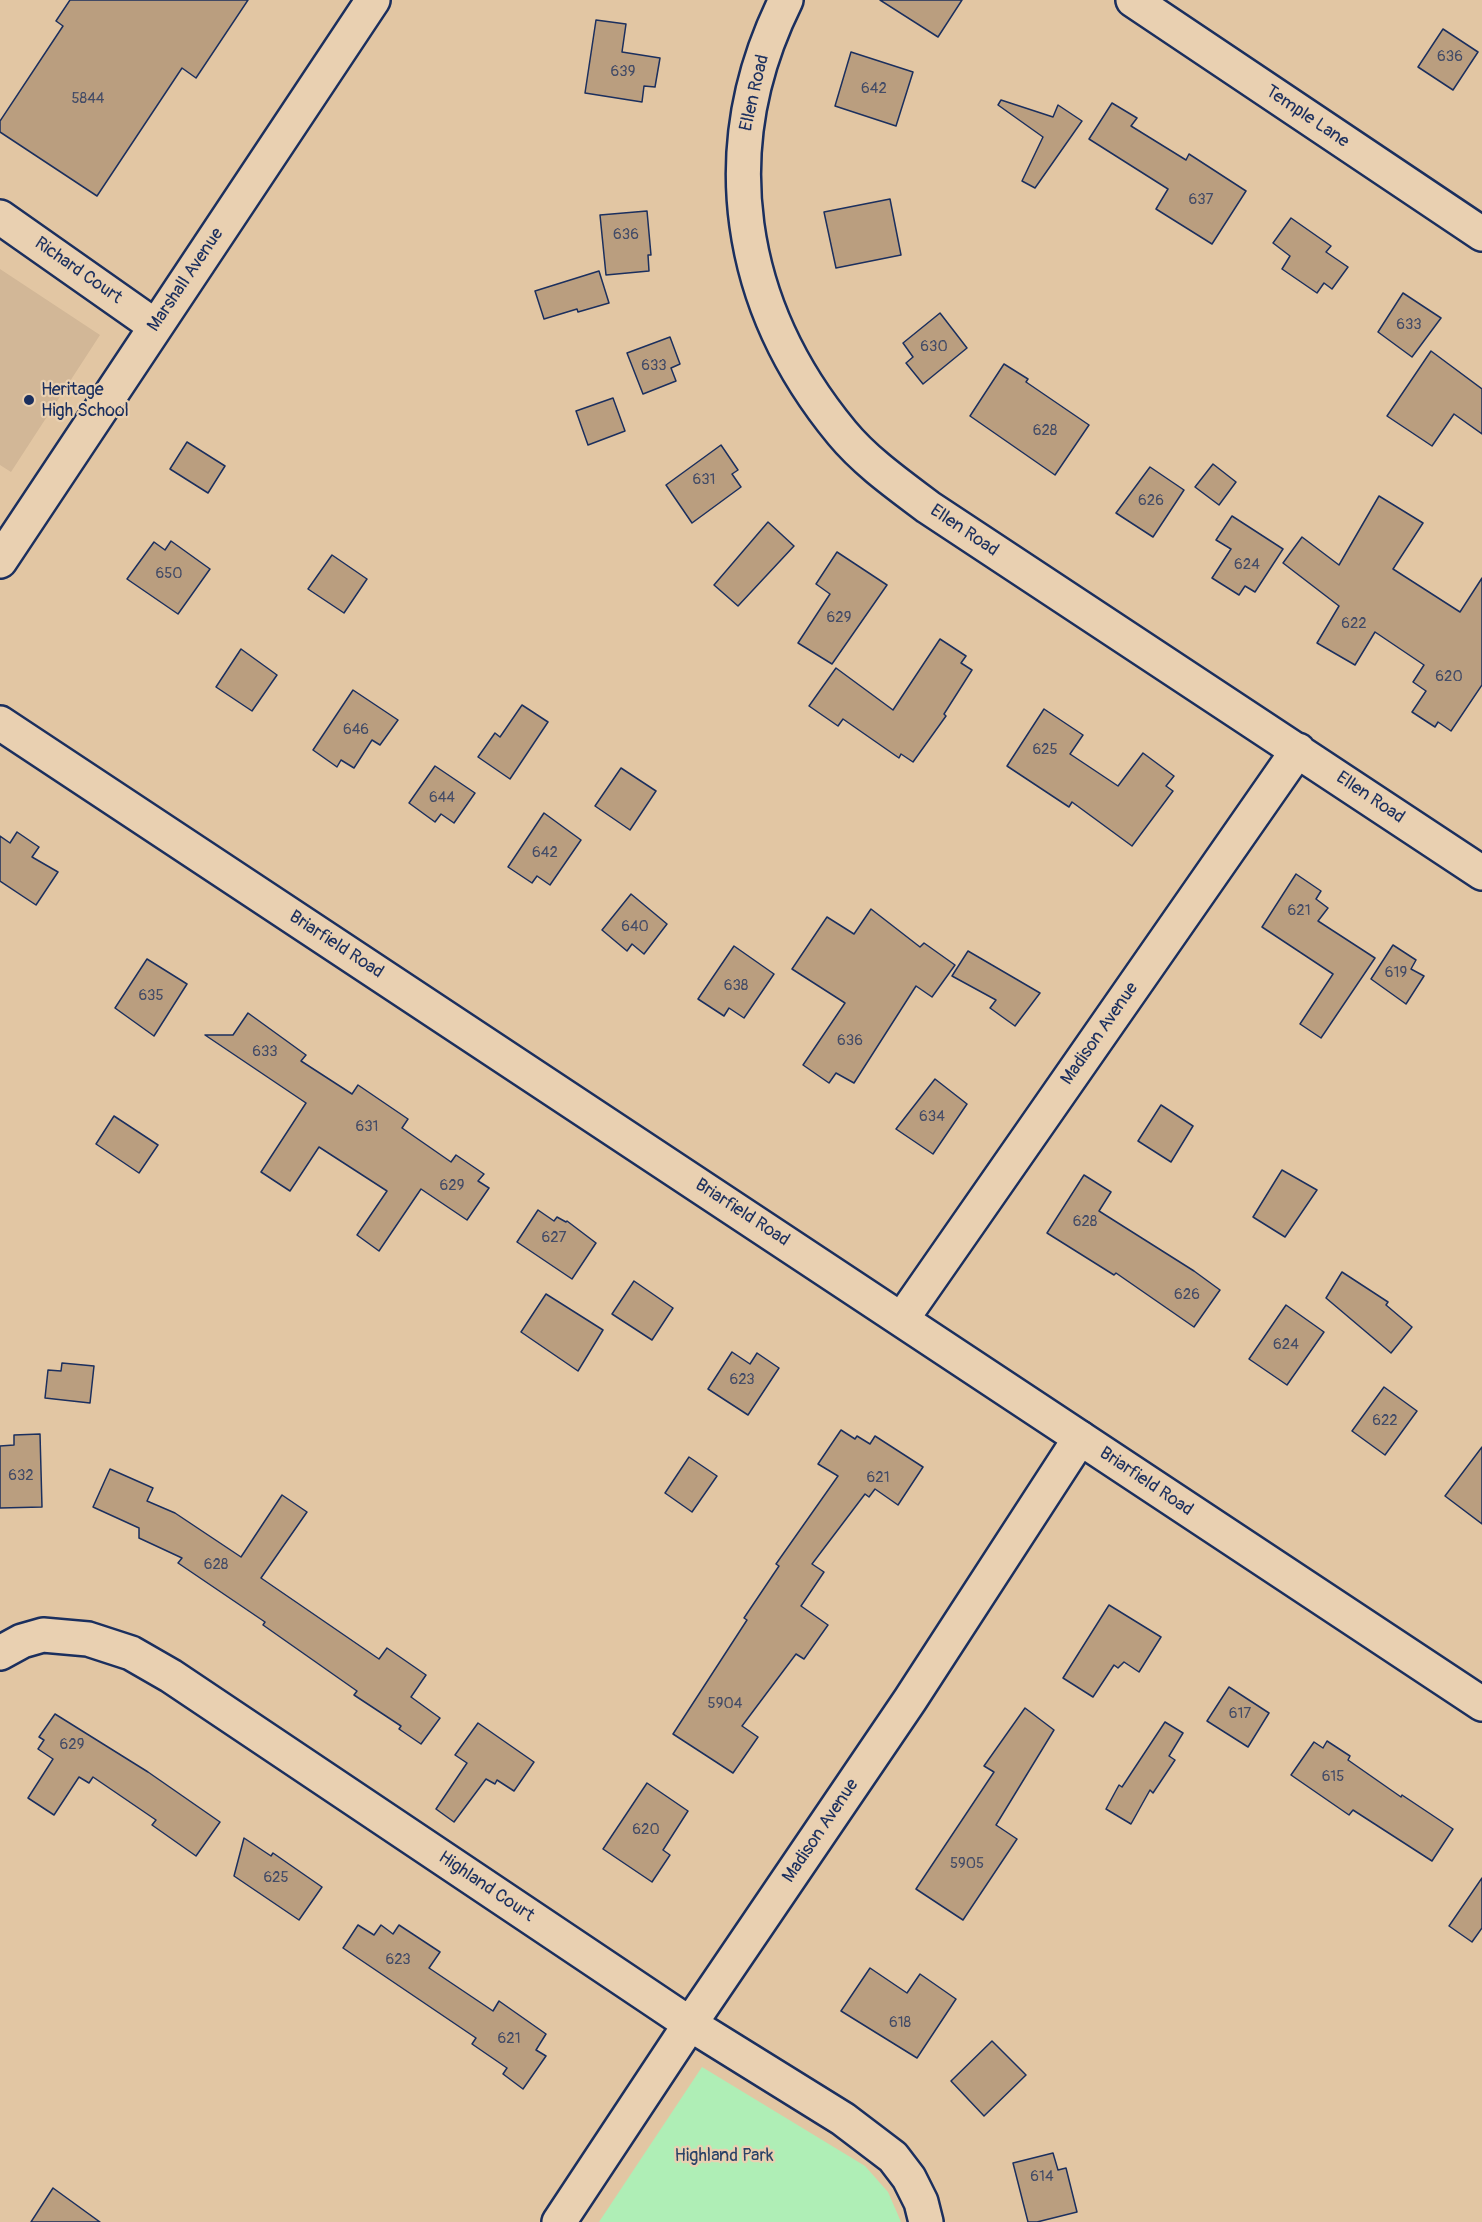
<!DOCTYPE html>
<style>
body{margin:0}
canvas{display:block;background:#e2c6a3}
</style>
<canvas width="1482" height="2222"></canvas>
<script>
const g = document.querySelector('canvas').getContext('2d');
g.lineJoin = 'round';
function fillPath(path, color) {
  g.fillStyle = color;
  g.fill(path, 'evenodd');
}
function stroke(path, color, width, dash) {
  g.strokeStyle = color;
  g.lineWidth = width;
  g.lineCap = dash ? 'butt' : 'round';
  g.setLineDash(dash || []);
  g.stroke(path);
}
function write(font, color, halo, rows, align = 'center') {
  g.font = font + ' Pangolin,sans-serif';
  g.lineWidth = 4.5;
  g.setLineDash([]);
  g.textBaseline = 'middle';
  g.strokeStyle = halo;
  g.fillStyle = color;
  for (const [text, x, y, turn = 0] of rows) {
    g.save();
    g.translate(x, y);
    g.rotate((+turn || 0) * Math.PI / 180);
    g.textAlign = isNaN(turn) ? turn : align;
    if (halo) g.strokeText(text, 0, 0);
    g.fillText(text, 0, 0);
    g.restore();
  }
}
fillPath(new Path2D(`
 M 0,269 L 100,335 L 11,472 L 0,465 Z`), '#d2b797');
fillPath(new Path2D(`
 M 702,2067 L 865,2166 L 888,2192 L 901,2222 L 599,2222 Z`), '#afeeb6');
const building = new Path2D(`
 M 70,0 L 248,0 L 196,78 L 182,68 L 97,196 L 0,132 L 0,121 L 63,26 L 56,21 Z
 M 880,0 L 962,0 L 938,37 Z
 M 596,20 L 626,24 L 622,52 L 660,58 L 655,87 L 644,86 L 642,102 L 585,93 Z
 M 1443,29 L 1478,52 L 1453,90 L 1418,67 Z
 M 851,52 L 913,72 L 896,126 L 835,106 Z
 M 1001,100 L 1053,117 L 1058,105 L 1082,121 L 1035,188 L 1022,181 L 1043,137 L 998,105 Z
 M 1112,103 L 1137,118 L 1131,126 L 1186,160 L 1189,154 L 1246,191 L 1212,244 L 1156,209 L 1168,189 L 1089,139 Z
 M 890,199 L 901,255 L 836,268 L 824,212 Z
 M 647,211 L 651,255 L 648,255 L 649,271 L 606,275 L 600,215 Z
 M 1291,218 L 1331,246 L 1326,252 L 1348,267 L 1332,289 L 1324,283 L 1317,293 L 1282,269 L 1290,256 L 1273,243 Z
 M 599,271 L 609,303 L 578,312 L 577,309 L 544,319 L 535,291 Z
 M 1403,293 L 1441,318 L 1412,357 L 1378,332 Z
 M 940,313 L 967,348 L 923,384 L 906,363 L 913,357 L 903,343 Z
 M 670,337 L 680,364 L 671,368 L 676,381 L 643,394 L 627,353 Z
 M 1431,351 L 1482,389 L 1482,434 L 1454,414 L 1432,446 L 1387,416 Z
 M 1004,364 L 1028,379 L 1026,382 L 1089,425 L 1055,475 L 970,416 Z
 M 613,398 L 625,431 L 588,445 L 576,411 Z
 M 187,442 L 225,466 L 208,493 L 170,469 Z
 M 721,445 L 738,470 L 732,474 L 741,487 L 692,523 L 666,485 Z
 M 1213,464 L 1236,482 L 1219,505 L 1195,487 Z
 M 1150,467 L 1184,490 L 1153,537 L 1116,513 Z
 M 1379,496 L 1423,523 L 1393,569 L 1460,612 L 1482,578 L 1482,685 L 1451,731 L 1438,722 L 1435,727 L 1412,712 L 1426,691 L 1413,682 L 1424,665 L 1375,632 L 1355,665 L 1317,643 L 1339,606 L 1283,563 L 1302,537 L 1339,565 Z
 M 1232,516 L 1283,549 L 1255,592 L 1245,586 L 1239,595 L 1212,578 L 1231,549 L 1216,540 Z
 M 768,522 L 794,546 L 738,606 L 714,585 Z
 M 171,541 L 210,569 L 178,614 L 127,579 L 154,542 L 165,550 Z
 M 837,552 L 887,585 L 832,664 L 798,643 L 830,594 L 816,584 Z
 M 332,555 L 367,579 L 344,613 L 308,589 Z
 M 940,639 L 966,656 L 961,663 L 972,670 L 944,714 L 946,716 L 913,762 L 901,754 L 899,758 L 843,719 L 838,726 L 809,706 L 836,668 L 893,710 Z
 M 241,649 L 277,675 L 252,711 L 216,687 Z
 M 353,690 L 398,720 L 380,745 L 372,740 L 354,768 L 341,760 L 337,767 L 313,750 Z
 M 522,705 L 548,722 L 510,779 L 478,757 L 495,733 L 500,737 Z
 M 1044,709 L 1083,735 L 1070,754 L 1118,786 L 1143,753 L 1174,776 L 1166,786 L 1173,791 L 1132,846 L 1072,802 L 1069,807 L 1007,766 Z
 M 435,766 L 475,793 L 454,823 L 441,814 L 435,822 L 409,803 Z
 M 621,768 L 656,791 L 630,830 L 595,806 Z
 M 544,813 L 581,840 L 550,885 L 537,876 L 532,883 L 508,867 Z
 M 17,832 L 39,847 L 32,857 L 58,872 L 36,905 L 0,881 L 0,836 L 10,843 Z
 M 1296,874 L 1321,891 L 1316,899 L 1328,908 L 1318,921 L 1375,958 L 1321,1038 L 1300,1024 L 1333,974 L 1262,927 Z
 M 631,894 L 667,924 L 644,954 L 632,944 L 627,951 L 602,930 Z
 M 871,909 L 920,947 L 924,943 L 955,965 L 932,997 L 916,986 L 854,1083 L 836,1073 L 829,1083 L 803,1065 L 845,1003 L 792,969 L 827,917 L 854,934 Z
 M 1393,945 L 1416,960 L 1411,969 L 1424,976 L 1406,1004 L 1371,979 Z
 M 734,946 L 774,974 L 744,1018 L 729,1008 L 724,1016 L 698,999 Z
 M 968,951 L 1040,993 L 1015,1026 L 990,1008 L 996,1000 L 952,976 Z
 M 147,959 L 187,984 L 154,1036 L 115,1008 Z
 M 248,1013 L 306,1055 L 301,1061 L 352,1094 L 358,1085 L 408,1119 L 402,1128 L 451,1162 L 456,1155 L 484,1174 L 478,1181 L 489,1188 L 467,1220 L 421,1189 L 379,1251 L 357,1235 L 387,1191 L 319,1147 L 290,1191 L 261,1172 L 306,1103 L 205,1035 L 233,1035 Z
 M 935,1079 L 967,1104 L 933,1154 L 896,1129 Z
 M 1161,1105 L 1193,1126 L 1171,1162 L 1138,1141 Z
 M 114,1116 L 158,1145 L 139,1173 L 96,1144 Z
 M 1282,1170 L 1317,1190 L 1285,1237 L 1253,1217 Z
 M 1084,1175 L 1111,1192 L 1099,1211 L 1194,1271 L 1220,1290 L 1194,1327 L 1116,1273 L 1114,1275 L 1047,1233 Z
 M 538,1210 L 554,1221 L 557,1217 L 566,1222 L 567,1221 L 596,1243 L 572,1279 L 517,1242 Z
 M 1342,1272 L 1388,1302 L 1386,1305 L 1412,1327 L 1391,1353 L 1326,1298 Z
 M 634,1281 L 673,1308 L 652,1340 L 612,1314 Z
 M 546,1294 L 603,1330 L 578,1371 L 521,1332 Z
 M 1286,1305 L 1324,1332 L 1287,1385 L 1249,1359 Z
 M 732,1352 L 750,1364 L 757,1353 L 779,1368 L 748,1415 L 708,1389 Z
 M 62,1363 L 94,1366 L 90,1403 L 45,1398 L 48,1370 L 61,1371 Z
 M 1384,1387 L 1417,1411 L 1385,1455 L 1352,1431 Z
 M 841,1430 L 855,1439 L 857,1436 L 870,1444 L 875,1436 L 923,1467 L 898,1505 L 875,1489 L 869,1497 L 865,1494 L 812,1564 L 824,1572 L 801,1606 L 828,1625 L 804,1659 L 796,1654 L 742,1726 L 758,1737 L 733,1773 L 673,1734 L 747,1620 L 744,1618 L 779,1566 L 776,1564 L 838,1476 L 818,1464 Z
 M 40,1434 L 42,1507 L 0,1508 L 0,1446 L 14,1445 L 14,1435 Z
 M 1482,1447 L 1482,1524 L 1445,1496 Z
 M 689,1457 L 717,1476 L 692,1512 L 665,1493 Z
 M 110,1469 L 153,1488 L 147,1501 L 175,1513 L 241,1557 L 282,1495 L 307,1512 L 261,1578 L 379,1659 L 387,1648 L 426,1675 L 411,1697 L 440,1718 L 421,1744 L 399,1729 L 401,1726 L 354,1695 L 357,1691 L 263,1625 L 265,1622 L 178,1563 L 182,1558 L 139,1538 L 139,1528 L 93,1507 Z
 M 1109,1605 L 1161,1637 L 1139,1672 L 1124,1662 L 1118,1668 L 1114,1665 L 1093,1697 L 1063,1678 Z
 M 1229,1687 L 1269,1713 L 1248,1747 L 1207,1721 Z
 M 1025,1708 L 1054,1730 L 996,1825 L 1017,1839 L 963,1920 L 916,1889 L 994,1772 L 984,1766 Z
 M 55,1714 L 148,1772 L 220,1822 L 196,1856 L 152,1825 L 156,1820 L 93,1777 L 89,1783 L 79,1777 L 54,1815 L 28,1798 L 53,1759 L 38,1749 L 44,1740 L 39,1737 Z
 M 1165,1722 L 1183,1733 L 1169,1756 L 1175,1760 L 1153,1793 L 1150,1790 L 1131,1824 L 1106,1809 L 1119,1785 L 1122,1787 Z
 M 478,1723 L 534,1762 L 514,1791 L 497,1780 L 495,1784 L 486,1779 L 454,1822 L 436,1809 L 467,1763 L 455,1755 Z
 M 1327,1741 L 1350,1756 L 1348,1760 L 1401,1797 L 1402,1795 L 1453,1829 L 1432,1861 L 1353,1810 L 1349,1815 L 1291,1775 L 1314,1742 L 1323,1748 Z
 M 647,1783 L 688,1811 L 663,1850 L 670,1855 L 652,1882 L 603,1849 Z
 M 244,1838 L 271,1856 L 273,1853 L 322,1887 L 299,1920 L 234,1876 Z
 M 1482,1878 L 1482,1928 L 1472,1942 L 1449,1926 Z
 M 358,1925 L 374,1935 L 381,1925 L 393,1934 L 399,1925 L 440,1952 L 429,1968 L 493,2011 L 499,2001 L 546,2034 L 536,2050 L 546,2056 L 523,2089 L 503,2074 L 507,2068 L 472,2044 L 476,2038 L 343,1948 Z
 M 870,1968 L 907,1993 L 920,1974 L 956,1999 L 917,2058 L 841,2011 Z
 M 992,2041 L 1026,2075 L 984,2116 L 951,2081 Z
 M 1053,2153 L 1058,2170 L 1066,2168 L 1077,2212 L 1037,2222 L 1028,2222 L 1013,2163 Z
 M 53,2188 L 100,2222 L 31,2222 Z`);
fillPath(building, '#ba9e7f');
stroke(building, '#1b2f5e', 1.5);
const minor = new Path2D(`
 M 786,0 C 712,149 737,306 842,433 C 866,462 899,485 928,507 L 1482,873
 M 1133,0 L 1482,234
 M 0,217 L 155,326
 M 902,1319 L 1298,750
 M 0,1653 L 22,1641 L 43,1635 L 88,1639 L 131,1653 L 171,1676 L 690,2024 L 843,2119 L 893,2157 L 909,2178 L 921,2202 L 926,2222
 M 559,2222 L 690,2024 L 910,1700 L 1080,1438`);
const tertiary = new Path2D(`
 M 0,561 L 373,0`);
const secondary = new Path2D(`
 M 0,723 L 1482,1704`);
stroke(minor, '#1b2f5e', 38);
stroke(tertiary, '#1b2f5e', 38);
stroke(secondary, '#1b2f5e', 38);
stroke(minor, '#e9d0b1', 33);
stroke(tertiary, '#e9d0b1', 33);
stroke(secondary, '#e9d0b1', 33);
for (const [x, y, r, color] of [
 [29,400,6,"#1b2f5e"]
]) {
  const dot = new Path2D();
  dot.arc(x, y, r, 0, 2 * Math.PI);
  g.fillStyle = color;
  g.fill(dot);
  stroke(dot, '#e9d0b1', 2);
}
write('15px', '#434b66', null, [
 ["636",1450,57],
 ["639",623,72],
 ["642",874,89],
 ["5844",88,99],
 ["637",1201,200],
 ["636",626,235],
 ["633",1409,325],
 ["630",934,347],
 ["633",654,366],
 ["628",1045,431],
 ["631",704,480],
 ["626",1151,501],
 ["624",1247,565],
 ["650",169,574],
 ["629",839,618],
 ["622",1354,624],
 ["620",1449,677],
 ["646",356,730],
 ["625",1045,750],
 ["644",442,798],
 ["642",545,853],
 ["621",1299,911],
 ["640",635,927],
 ["619",1396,973],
 ["638",736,986],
 ["635",151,996],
 ["636",850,1041],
 ["633",265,1052],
 ["634",932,1117],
 ["631",367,1127],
 ["629",452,1186],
 ["628",1085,1222],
 ["627",554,1238],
 ["626",1187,1295],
 ["624",1286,1345],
 ["623",742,1380],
 ["622",1385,1421],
 ["632",21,1476],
 ["621",878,1478],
 ["628",216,1565],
 ["5904",725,1704],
 ["617",1240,1714],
 ["629",72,1745],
 ["615",1333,1777],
 ["620",646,1830],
 ["5905",967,1864],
 ["625",276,1878],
 ["623",398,1960],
 ["618",900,2023],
 ["621",509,2039],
 ["614",1042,2177]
]);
write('18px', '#1b2f5e', '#e9d0b1', [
 ["Ellen Road",755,93,-77],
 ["Temple Lane",1307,117,34],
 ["Richard Court",78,271,35],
 ["Marshall Avenue",186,280,-56],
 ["Ellen Road",964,531,34],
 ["Ellen Road",1370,798,34],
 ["Briarfield Road",336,945,33],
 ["Madison Avenue",1100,1034,-55],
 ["Briarfield Road",742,1213,33],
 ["Briarfield Road",1146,1482,34],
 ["Madison Avenue",821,1831,-56],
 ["Highland Court",486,1887,34]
]);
write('18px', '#1b2f5e', '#e9d0b1', [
 ["Heritage",41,390],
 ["High School",41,411]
], 'left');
write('18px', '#2a4267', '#e9d0b1', [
 ["Highland Park",724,2156]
]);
</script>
